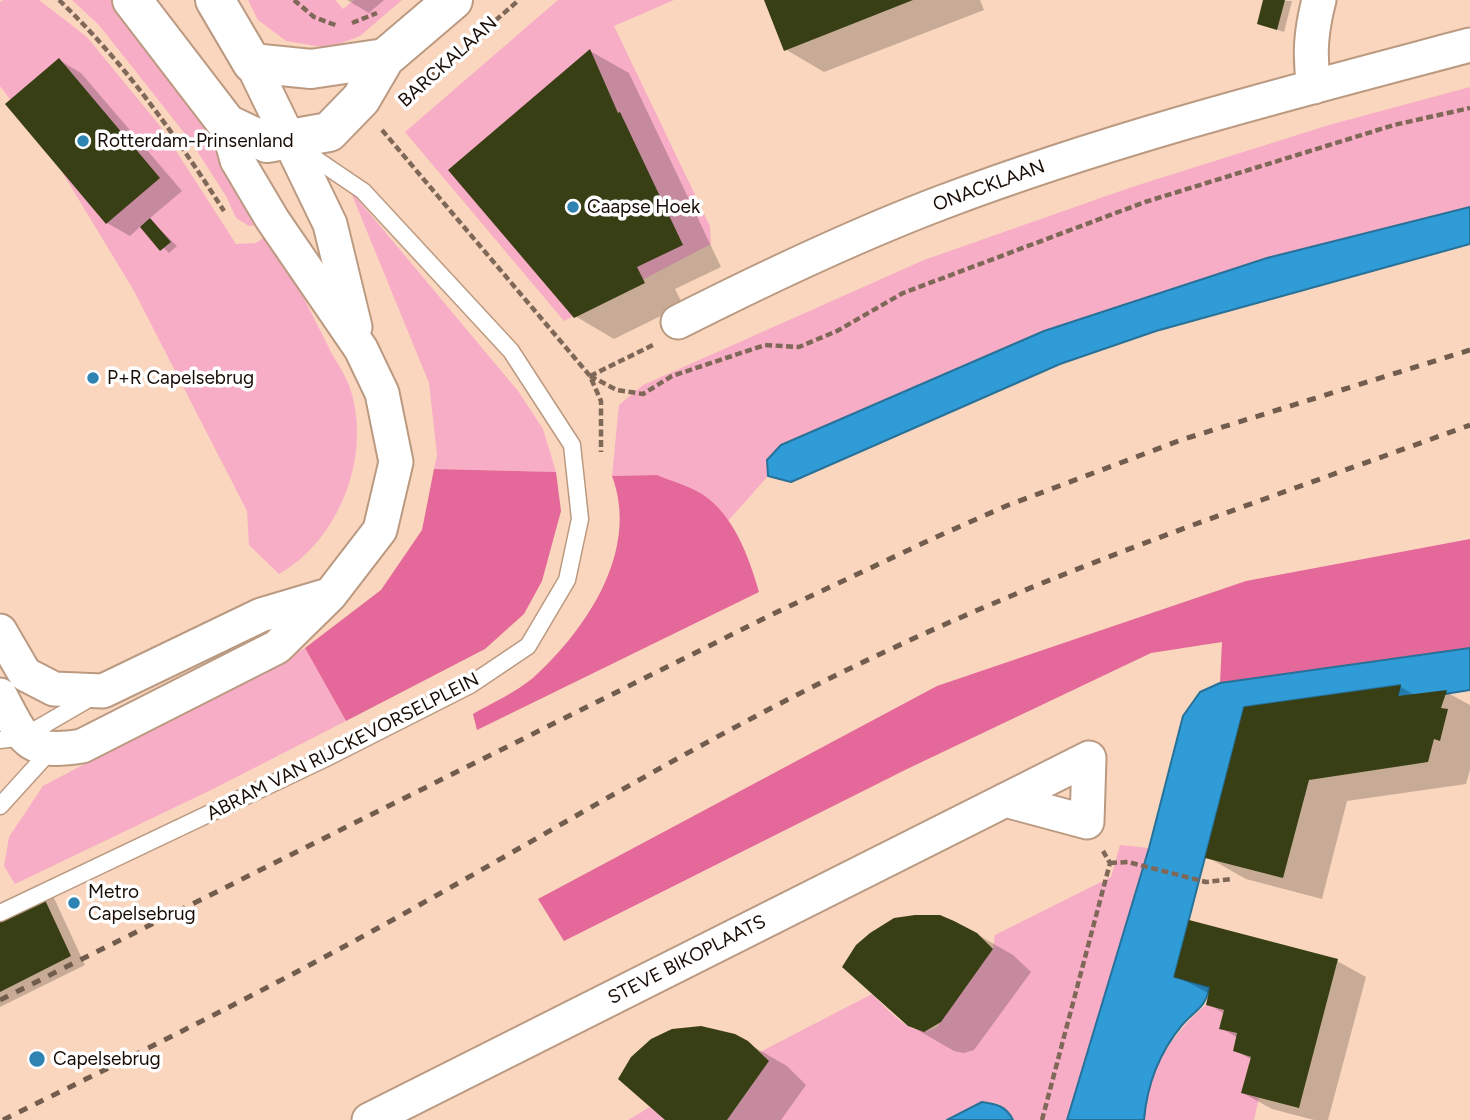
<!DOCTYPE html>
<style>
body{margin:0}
canvas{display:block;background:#f9d6bd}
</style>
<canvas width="1470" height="1120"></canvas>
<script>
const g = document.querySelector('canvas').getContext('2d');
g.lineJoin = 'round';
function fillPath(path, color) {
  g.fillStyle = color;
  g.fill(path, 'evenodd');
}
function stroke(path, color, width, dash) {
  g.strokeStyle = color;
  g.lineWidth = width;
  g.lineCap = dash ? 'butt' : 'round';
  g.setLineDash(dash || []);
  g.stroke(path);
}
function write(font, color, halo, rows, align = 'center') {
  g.font = font + ' Figtree,sans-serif';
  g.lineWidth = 7;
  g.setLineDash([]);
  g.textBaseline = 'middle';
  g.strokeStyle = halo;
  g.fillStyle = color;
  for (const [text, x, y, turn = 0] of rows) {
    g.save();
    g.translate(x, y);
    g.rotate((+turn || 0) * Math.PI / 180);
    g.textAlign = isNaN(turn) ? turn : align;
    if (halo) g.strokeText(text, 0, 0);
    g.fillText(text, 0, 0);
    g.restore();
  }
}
fillPath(new Path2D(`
 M 3,0 L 39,0 L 87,37 L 160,126 L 236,244 L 256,243 L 270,233 C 291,273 311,312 331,352 C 338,365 349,380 352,395 C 370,460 338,541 279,574 L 249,545 L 247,511 L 134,291 L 53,157 L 0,86 L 0,2 Z
 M 72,0 L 111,0 C 166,71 222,143 259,225 L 249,226 L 236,218 L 226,196 L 190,140 L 99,25 Z
 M 248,0 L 335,0 L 343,9 L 354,0 L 402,0 L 360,36 L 328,48 L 286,41 L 258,20 Z
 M 558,0 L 674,0 L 614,26 L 710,226 L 711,244 L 564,321 L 405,132 Z
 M 1470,87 L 1470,207 L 1267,258 L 1044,331 L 781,445 L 767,460 L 768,476 L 728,521 L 703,495 L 657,475 L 612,476 L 619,405 L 643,385 L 924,260 L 1132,187 L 1329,125 Z
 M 350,190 L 518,391 L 543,429 L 556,472 L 434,469 L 437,455 L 429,383 Z
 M 305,648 L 346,721 L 211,790 L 15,884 L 4,866 L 9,837 L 43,786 Z
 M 1120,845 L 1149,848 L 1067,1120 L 1013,1120 C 993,1081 968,1119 943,1120 C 872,1120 799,1120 727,1120 L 769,1061 L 760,1052 L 872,994 C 888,1009 913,1042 937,1027 L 993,949 L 995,935 L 1111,877 Z
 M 1206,1005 L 1224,1010 L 1219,1028 L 1237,1033 L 1233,1051 L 1251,1057 L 1242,1093 L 1259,1098 L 1254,1120 L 1144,1120 C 1148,1072 1169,1036 1206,1005 Z
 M 650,1107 L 665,1120 L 628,1120 Z`), '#f8adc6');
fillPath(new Path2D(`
 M 434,469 L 556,472 L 561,511 L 542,581 L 524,614 L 485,649 L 346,721 L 305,648 L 381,590 L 422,530 Z
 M 657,475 C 671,481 689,486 702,494 C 734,515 749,557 759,592 L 477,730 L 473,714 C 492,703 516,692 533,678 C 587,629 640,550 612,476 Z
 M 1470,539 L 1470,648 L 1220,683 L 1222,642 L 1151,653 L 907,769 L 564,941 L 538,899 L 937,686 L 1246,581 Z`), '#e46899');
const water = new Path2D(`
 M 1470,207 L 1470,244 L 1156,331 L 1060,364 L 791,482 L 768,476 L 767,460 L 781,445 L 1044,331 L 1267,258 Z
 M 1470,648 L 1470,690 L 1432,696 L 1393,716 L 1400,685 L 1244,707 L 1174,977 L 1210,987 C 1204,1010 1196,1009 1182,1025 C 1159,1053 1147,1084 1144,1120 L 1067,1120 L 1149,848 L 1183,716 L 1200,692 L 1220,683 Z
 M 982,1102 C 997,1104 1006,1106 1013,1120 L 947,1120 Z`);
fillPath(water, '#2f9cd7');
stroke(water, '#287198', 2);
fillPath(new Path2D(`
 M 347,0 L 384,0 L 369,13 Z
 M 766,0 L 980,0 L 984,10 L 824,72 L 785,49 Z
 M 1265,0 L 1292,1 L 1284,32 L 1259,23 Z
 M 590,51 L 629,73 L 721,267 L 675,289 L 683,305 L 614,339 L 575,316 Z
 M 59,60 L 81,73 L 182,191 L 149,219 L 177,246 L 169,253 L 141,226 L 130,236 L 107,223 Z
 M 1401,687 L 1416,696 L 1446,692 L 1470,705 L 1470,770 L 1466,784 L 1347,801 L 1322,899 L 1246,879 L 1207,857 L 1246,708 Z
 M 39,889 L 54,898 L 85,965 L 0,1007 L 0,917 Z
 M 973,932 L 1013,955 L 1031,972 L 974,1050 L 964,1053 L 954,1051 L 914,1028 Z
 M 1337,961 L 1366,977 L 1328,1120 L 1314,1120 L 1272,1109 L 1243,1093 L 1252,1060 L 1235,1050 L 1238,1038 L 1221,1028 L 1225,1014 L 1208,1004 L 1210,994 L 1176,976 Z
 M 747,1043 L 787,1066 L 806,1085 L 781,1120 L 667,1120 Z`), '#0003');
fillPath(new Path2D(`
 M 764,0 L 913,0 L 784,51 Z
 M 1263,0 L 1285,0 L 1277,30 L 1257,24 Z
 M 590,49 L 618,113 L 620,112 L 683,245 L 637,267 L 645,283 L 574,318 L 448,170 Z
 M 59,58 L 160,178 L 106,224 L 5,104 Z
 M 150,218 L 171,242 L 160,251 L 140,227 Z
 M 1401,685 L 1398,696 L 1447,690 L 1441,708 L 1448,709 L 1440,741 L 1434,739 L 1428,762 L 1309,780 L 1283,878 L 1205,858 L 1244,707 Z
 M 39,887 L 71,956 L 0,992 L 0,915 Z
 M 915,915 L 940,915 L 954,921 L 977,933 L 993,949 L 941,1022 L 924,1032 L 908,1026 L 842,967 L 856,945 L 870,933 L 894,918 Z
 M 1189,920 L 1338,959 L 1299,1108 L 1241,1093 L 1251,1057 L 1233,1051 L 1237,1033 L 1219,1029 L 1224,1010 L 1206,1005 L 1210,987 L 1174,977 Z
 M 701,1026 L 735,1034 L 748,1041 L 769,1061 L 727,1120 L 665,1120 L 618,1079 L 631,1057 L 651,1039 L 672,1029 Z`), '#383f14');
const lane = new Path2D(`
 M 0,740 L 23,737 L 92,697
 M 0,806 L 50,751
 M 0,913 L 324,759 L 470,685 L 528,646 L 567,580 L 580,519 L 572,445 L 511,351 L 363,191 L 301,149`);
const street = new Path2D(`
 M 252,63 L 330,224 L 355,327
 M 1314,87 C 1309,55 1311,31 1319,0
 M 678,322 C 765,278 853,236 943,202 C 1115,137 1293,92 1470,45
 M 0,631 L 25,674 L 54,689 L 103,691 L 261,615 L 325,596
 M 0,695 C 24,740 26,755 82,746 L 277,647 L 330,595 L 380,530 L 396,462 L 382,393 L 361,349 L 272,219 L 237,160 L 227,124
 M 369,1120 L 1089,758 L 1087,822 L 1005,800`);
const secondary = new Path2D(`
 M 132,0 L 227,124 L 267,143 L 329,132 L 361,99 L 385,58 L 453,0
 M 215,0 L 252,63 L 311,69 L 385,58`);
stroke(lane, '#bb9a82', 19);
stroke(street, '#bb9a82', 37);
stroke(secondary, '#bb9a82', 42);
stroke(new Path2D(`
 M 59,0 C 124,62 176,136 224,211
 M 294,0 L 314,17 L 338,26
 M 352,23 L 377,13
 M 408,96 L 519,0
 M 382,130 L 590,376 L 601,401 L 601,452
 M 590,376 L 617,390 L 643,394 L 672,376 L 765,345 L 799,347 L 837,331 L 903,293 L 1145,202 L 1394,125 L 1470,108
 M 590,376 L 653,345
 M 1110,863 L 1128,862 L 1206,882 L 1232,879
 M 1042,1120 L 1110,863 L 1103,851`), '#7f6858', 4.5, [7, 3.5]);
stroke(lane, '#fff', 16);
stroke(street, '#fff', 33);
stroke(secondary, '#fff', 38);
stroke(new Path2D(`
 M 0,1000 L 775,613 L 934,538 L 1006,506 L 1181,440 L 1470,350
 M 3,1120 C 135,1055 267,990 396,918 C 560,827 720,728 891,649 C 1078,561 1276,496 1470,425`), '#715c4d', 5, [9, 9]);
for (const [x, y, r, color] of [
 [83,141,7,"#2e83b3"],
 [573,207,7,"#2e83b3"],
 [93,378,7,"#2e83b3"],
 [74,903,7,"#2e83b3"],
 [37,1059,9,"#2e83b3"]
]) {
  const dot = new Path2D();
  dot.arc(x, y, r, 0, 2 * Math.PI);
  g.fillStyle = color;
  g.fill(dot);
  stroke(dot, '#fff', 2.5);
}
write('19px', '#190d05', '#fff', [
 ["BARCKALAAN",448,62,-42],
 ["ONACKLAAN",989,186,-20],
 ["ABRAM VAN RIJCKEVORSELPLEIN",343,747,-27],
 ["STEVE BIKOPLAATS",687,960,-27]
]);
write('19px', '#190d05', '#fff', [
 ["Rotterdam-Prinsenland",97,141],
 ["Caapse Hoek",587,207],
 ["P+R Capelsebrug",107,378],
 ["Metro",88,892],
 ["Capelsebrug",88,914],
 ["Capelsebrug",53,1059]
], 'left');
</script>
